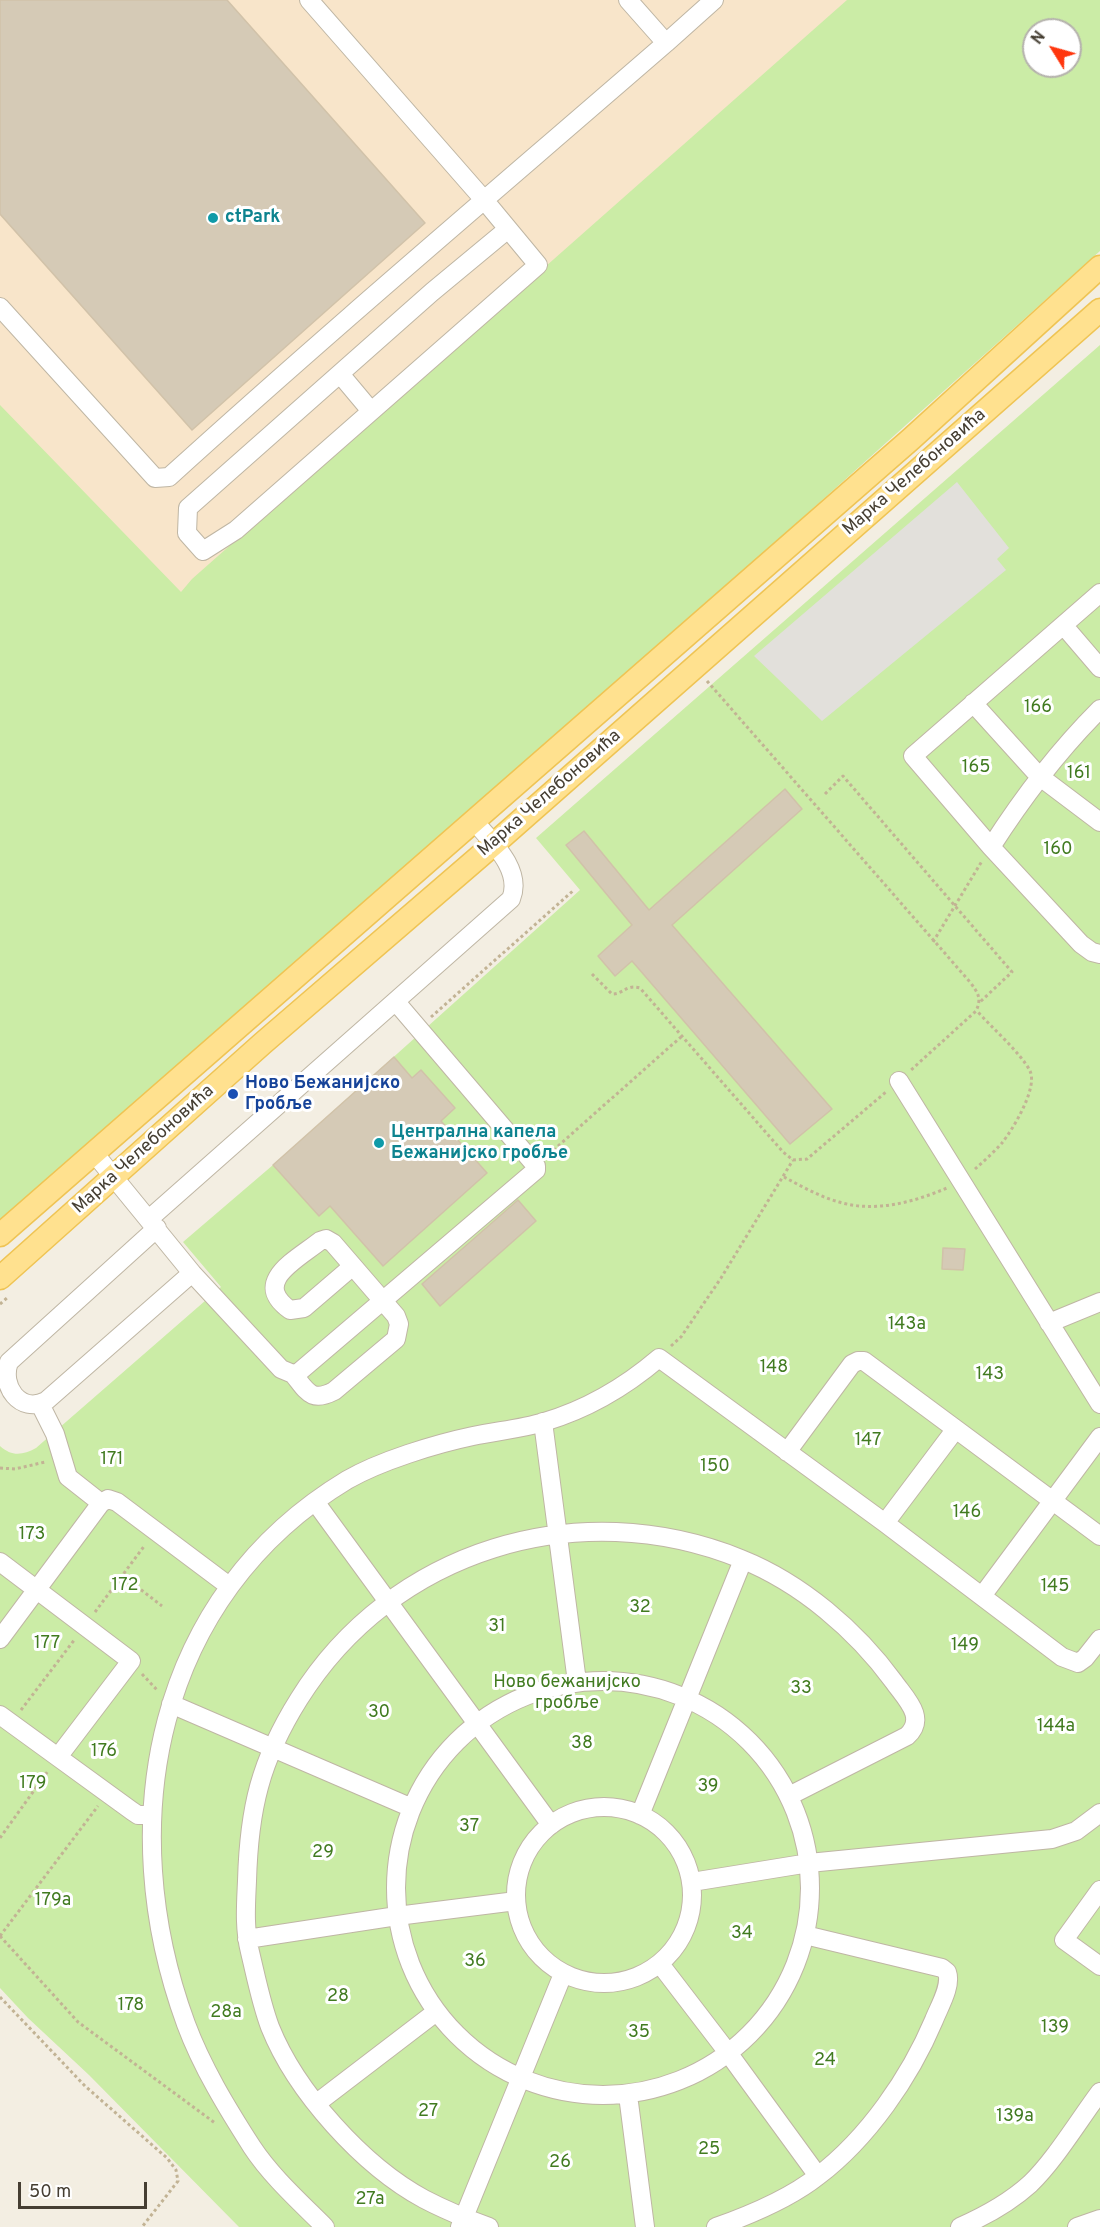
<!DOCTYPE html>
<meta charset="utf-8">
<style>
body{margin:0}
#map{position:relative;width:1100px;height:2227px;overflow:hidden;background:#f3eee2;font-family:Overpass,sans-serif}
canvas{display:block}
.north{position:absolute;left:1022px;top:18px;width:60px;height:60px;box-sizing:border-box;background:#fff;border:2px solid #b5b2ad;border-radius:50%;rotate:307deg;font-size:16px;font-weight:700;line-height:24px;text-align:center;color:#453e32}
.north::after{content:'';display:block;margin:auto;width:21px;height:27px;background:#ff360d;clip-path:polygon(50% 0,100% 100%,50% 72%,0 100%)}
.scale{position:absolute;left:18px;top:2182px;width:129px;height:27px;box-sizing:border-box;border:3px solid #453e32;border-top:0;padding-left:8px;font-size:18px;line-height:21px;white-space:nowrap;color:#453e32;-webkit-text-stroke:4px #fff;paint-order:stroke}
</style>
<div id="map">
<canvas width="1100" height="2227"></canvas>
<div class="north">N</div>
<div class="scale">50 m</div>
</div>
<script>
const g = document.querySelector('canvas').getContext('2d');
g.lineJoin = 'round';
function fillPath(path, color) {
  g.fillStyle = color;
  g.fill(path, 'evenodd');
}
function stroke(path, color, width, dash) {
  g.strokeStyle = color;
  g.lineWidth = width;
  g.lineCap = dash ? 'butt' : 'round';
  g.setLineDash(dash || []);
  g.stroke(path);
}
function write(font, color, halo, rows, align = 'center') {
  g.font = font + ' Overpass,sans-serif';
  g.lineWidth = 6;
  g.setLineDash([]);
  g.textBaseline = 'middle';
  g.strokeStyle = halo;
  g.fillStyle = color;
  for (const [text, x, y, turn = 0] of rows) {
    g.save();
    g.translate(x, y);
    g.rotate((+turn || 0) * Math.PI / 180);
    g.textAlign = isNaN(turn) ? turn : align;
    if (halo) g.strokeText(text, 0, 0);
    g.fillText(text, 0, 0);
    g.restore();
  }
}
fillPath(new Path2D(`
 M 0,0 L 1100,0 L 1100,247 L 0,1212 ZM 1034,30 L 1070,30 L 1070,66 L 1034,66 Z`), '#f8e5ca');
fillPath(new Path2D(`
 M 847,0 L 1100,0 L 1100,251 L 94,1153 L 0,1233 L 0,405 L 181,592 L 192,579 ZM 1034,30 L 1070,30 L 1070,66 L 1034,66 Z
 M 1100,345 L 1100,2227 L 239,2227 L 89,2075 L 28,2018 L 0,1988 L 0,1446 C 12,1457 23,1455 36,1448 L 221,1287 L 183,1242 L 273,1165 L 580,890 L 536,838 Z`), '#cbeca6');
fillPath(new Path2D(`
 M 957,482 L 1009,548 L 997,559 L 1006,570 L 822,721 L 754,656 Z`), '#e2e0db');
const building = new Path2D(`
 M 0,0 L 227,0 L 425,223 L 192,430 L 0,214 Z
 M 785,789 L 802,809 L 672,925 L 832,1109 L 790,1144 L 632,961 L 615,976 L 598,956 L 632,925 L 566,845 L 584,831 L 649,910 Z
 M 394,1057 L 412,1078 L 421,1070 L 455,1108 L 441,1121 L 487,1173 L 383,1266 L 330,1206 L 319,1216 L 273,1165 Z
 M 518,1200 L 536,1221 L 440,1306 L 422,1284 Z
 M 943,1248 L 965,1249 L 963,1270 L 942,1269 Z`);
fillPath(building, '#d5cab6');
stroke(building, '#d1c2a9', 1.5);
const minor = new Path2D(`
 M 309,0 L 485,201 L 538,265 L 236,530 L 203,551 L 187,533 L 188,508 L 432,292 L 508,229
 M 628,0 L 666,43 L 714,0
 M 0,307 L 155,478 L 169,477 C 332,329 500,187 666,43
 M 340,374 L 371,411
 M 1064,626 L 1100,668
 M 973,703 L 1039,776 L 1100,822
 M 1100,709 C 1058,751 1023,797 991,847 L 1081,944 L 1092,952 L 1100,954
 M 991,847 L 913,756 L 1100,593
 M 899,1081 L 1100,1404
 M 94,1153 L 192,1273 L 46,1401 C 20,1414 0,1386 9,1362 L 157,1228
 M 149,1219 L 511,899 C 523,870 491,841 474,821
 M 192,1273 L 281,1369 L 293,1374 L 299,1372 L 536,1170 L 536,1166 L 396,1002
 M 1049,1323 L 1100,1302
 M 293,1374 C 307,1391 311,1403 334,1391 L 396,1339 L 399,1324 L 396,1316 L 333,1243 L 326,1239 L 320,1241 C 296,1260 251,1282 290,1310 L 304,1308 L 353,1266
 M 40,1404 L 55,1434 L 68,1477 L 101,1503
 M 543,1422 L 577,1682
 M 787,1452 L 852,1364 L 858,1361 L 864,1361 L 1100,1536
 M 316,1503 L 551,1825
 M 885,1523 L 955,1430
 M 0,1562 L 131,1661 L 58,1757
 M 982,1596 L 1100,1437
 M 0,1639 L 101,1503 L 108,1499 L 117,1502 L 229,1586
 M396 1888a207 207 0 1 1 414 0a207 207 0 1 1-414 0Z
 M 171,1704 L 412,1808
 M 0,1715 L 132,1811 L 138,1815 L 151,1815
 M516 1895a88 88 0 1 1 176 0a88 88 0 1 1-176 0Z
 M 640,1815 L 743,1560
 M 692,1882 L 809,1863 L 1052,1839 L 1076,1831 L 1100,1813
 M 1100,1890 L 1064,1940 L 1100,1966
 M 247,1939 L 397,1916 L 516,1901
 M 660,1964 L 729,2054 L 818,2176
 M 628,2095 L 645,2227
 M 317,2103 L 436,2012
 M 325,2227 C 300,2202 271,2176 252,2147 C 227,2108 202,2067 186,2024 C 112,1823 155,1596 347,1480 C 380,1461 435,1444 473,1436 C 496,1431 521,1429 544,1422 C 588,1409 625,1387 659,1358 L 885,1523 L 1062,1657 L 1078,1663 L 1085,1658 L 1100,1639
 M 460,2227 L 563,1974
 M 489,2227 C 467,2219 445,2210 424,2199 C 363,2166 296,2092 270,2027 C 261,2003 256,1977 250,1952 C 244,1928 246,1904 247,1881 C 249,1809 260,1761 299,1699 C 392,1550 578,1493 741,1559 C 801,1583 856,1630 894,1682 C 906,1699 927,1718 907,1736 L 789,1796
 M 716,2227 C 750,2215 789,2199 818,2176 C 868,2138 910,2077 934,2020 C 939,2007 952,1986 947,1972 L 942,1968 L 805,1935
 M 960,2227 C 985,2216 1009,2203 1030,2184 C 1055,2160 1079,2120 1100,2092
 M 1077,2227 L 1100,2219`);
const major = new Path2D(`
 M 0,1235 L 911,439 L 1100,267
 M 0,1278 L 263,1043 L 494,844 L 1100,310`);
stroke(minor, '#bfb6a4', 20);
stroke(major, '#efc454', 25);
stroke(new Path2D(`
 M 707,681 L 970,982 C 978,993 982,998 976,1011 L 911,1070
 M 825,794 L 843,776 L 1012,972 L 980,1002
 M 933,942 L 982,861
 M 592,974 L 612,994 C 624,994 626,984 640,988 L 783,1152 L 793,1160 L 807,1159 L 886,1092
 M 431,1017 L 574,890
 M 549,1154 L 682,1036
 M 975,1169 C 984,1161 994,1152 1002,1143 C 1013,1129 1038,1088 1030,1071 C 1021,1053 991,1027 977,1011
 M 784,1177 C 801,1186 820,1197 839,1202 C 875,1213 914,1202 947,1188
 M 0,1304 L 8,1297
 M 671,1346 L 681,1337 L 721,1278 L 793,1160
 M 0,1468 L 15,1469 L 45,1462
 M 122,1575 L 162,1606
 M 95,1612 L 145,1545
 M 142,1674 L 158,1691
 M 21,1710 L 75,1639
 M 0,1838 L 48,1771
 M 0,1936 L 78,2022 L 215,2123
 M 0,1936 L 98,1806
 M 0,1997 L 85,2086 L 167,2158 L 176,2170 L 178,2181 L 142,2227`), '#c2b394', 3, [3, 3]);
stroke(minor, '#fff', 18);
stroke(major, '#ffe18f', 22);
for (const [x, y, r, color] of [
 [213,218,6,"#0f9aa8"],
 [233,1094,6,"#1a4fb4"],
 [379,1143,6,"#0f9aa8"]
]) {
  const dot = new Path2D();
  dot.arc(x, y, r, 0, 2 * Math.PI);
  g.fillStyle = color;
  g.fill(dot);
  stroke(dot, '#fff', 2);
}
write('bold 18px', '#0d838f', '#fff', [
 ["ctPark",225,218],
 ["Централна капела",391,1133],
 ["Бежанијско гробље",391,1154]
], 'left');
write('18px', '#453e32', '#fff', [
 ["Марка Челебоновића",915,473,-41],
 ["Марка Челебоновића",550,794,-41],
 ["Марка Челебоновића",144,1150,-42]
]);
write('18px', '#417b20', '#fff', [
 ["166",1038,708],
 ["165",976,768],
 ["161",1079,774],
 ["160",1058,850],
 ["143a",907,1325],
 ["148",774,1368],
 ["143",990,1375],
 ["147",868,1441],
 ["171",112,1460],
 ["150",715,1467],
 ["146",967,1513],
 ["173",32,1535],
 ["172",125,1586],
 ["145",1055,1587],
 ["32",640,1608],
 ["31",497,1627],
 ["177",47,1644],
 ["149",965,1646],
 ["Ново бежанијско",567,1683],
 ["гробље",567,1704],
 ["33",801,1689],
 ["30",379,1713],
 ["144a",1056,1727],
 ["38",582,1744],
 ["176",104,1752],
 ["179",33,1784],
 ["39",708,1787],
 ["37",469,1827],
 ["29",323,1853],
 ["179a",53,1901],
 ["34",742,1934],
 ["36",475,1962],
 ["28",338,1997],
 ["178",131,2006],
 ["28a",226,2013],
 ["139",1055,2028],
 ["35",639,2033],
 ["24",825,2061],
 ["27",428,2112],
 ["139a",1015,2117],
 ["25",709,2150],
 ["26",560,2163],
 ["27a",370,2200]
]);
write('bold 18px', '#164399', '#fff', [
 ["Ново Бежанијско",245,1084],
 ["Гробље",245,1105]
], 'left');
</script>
